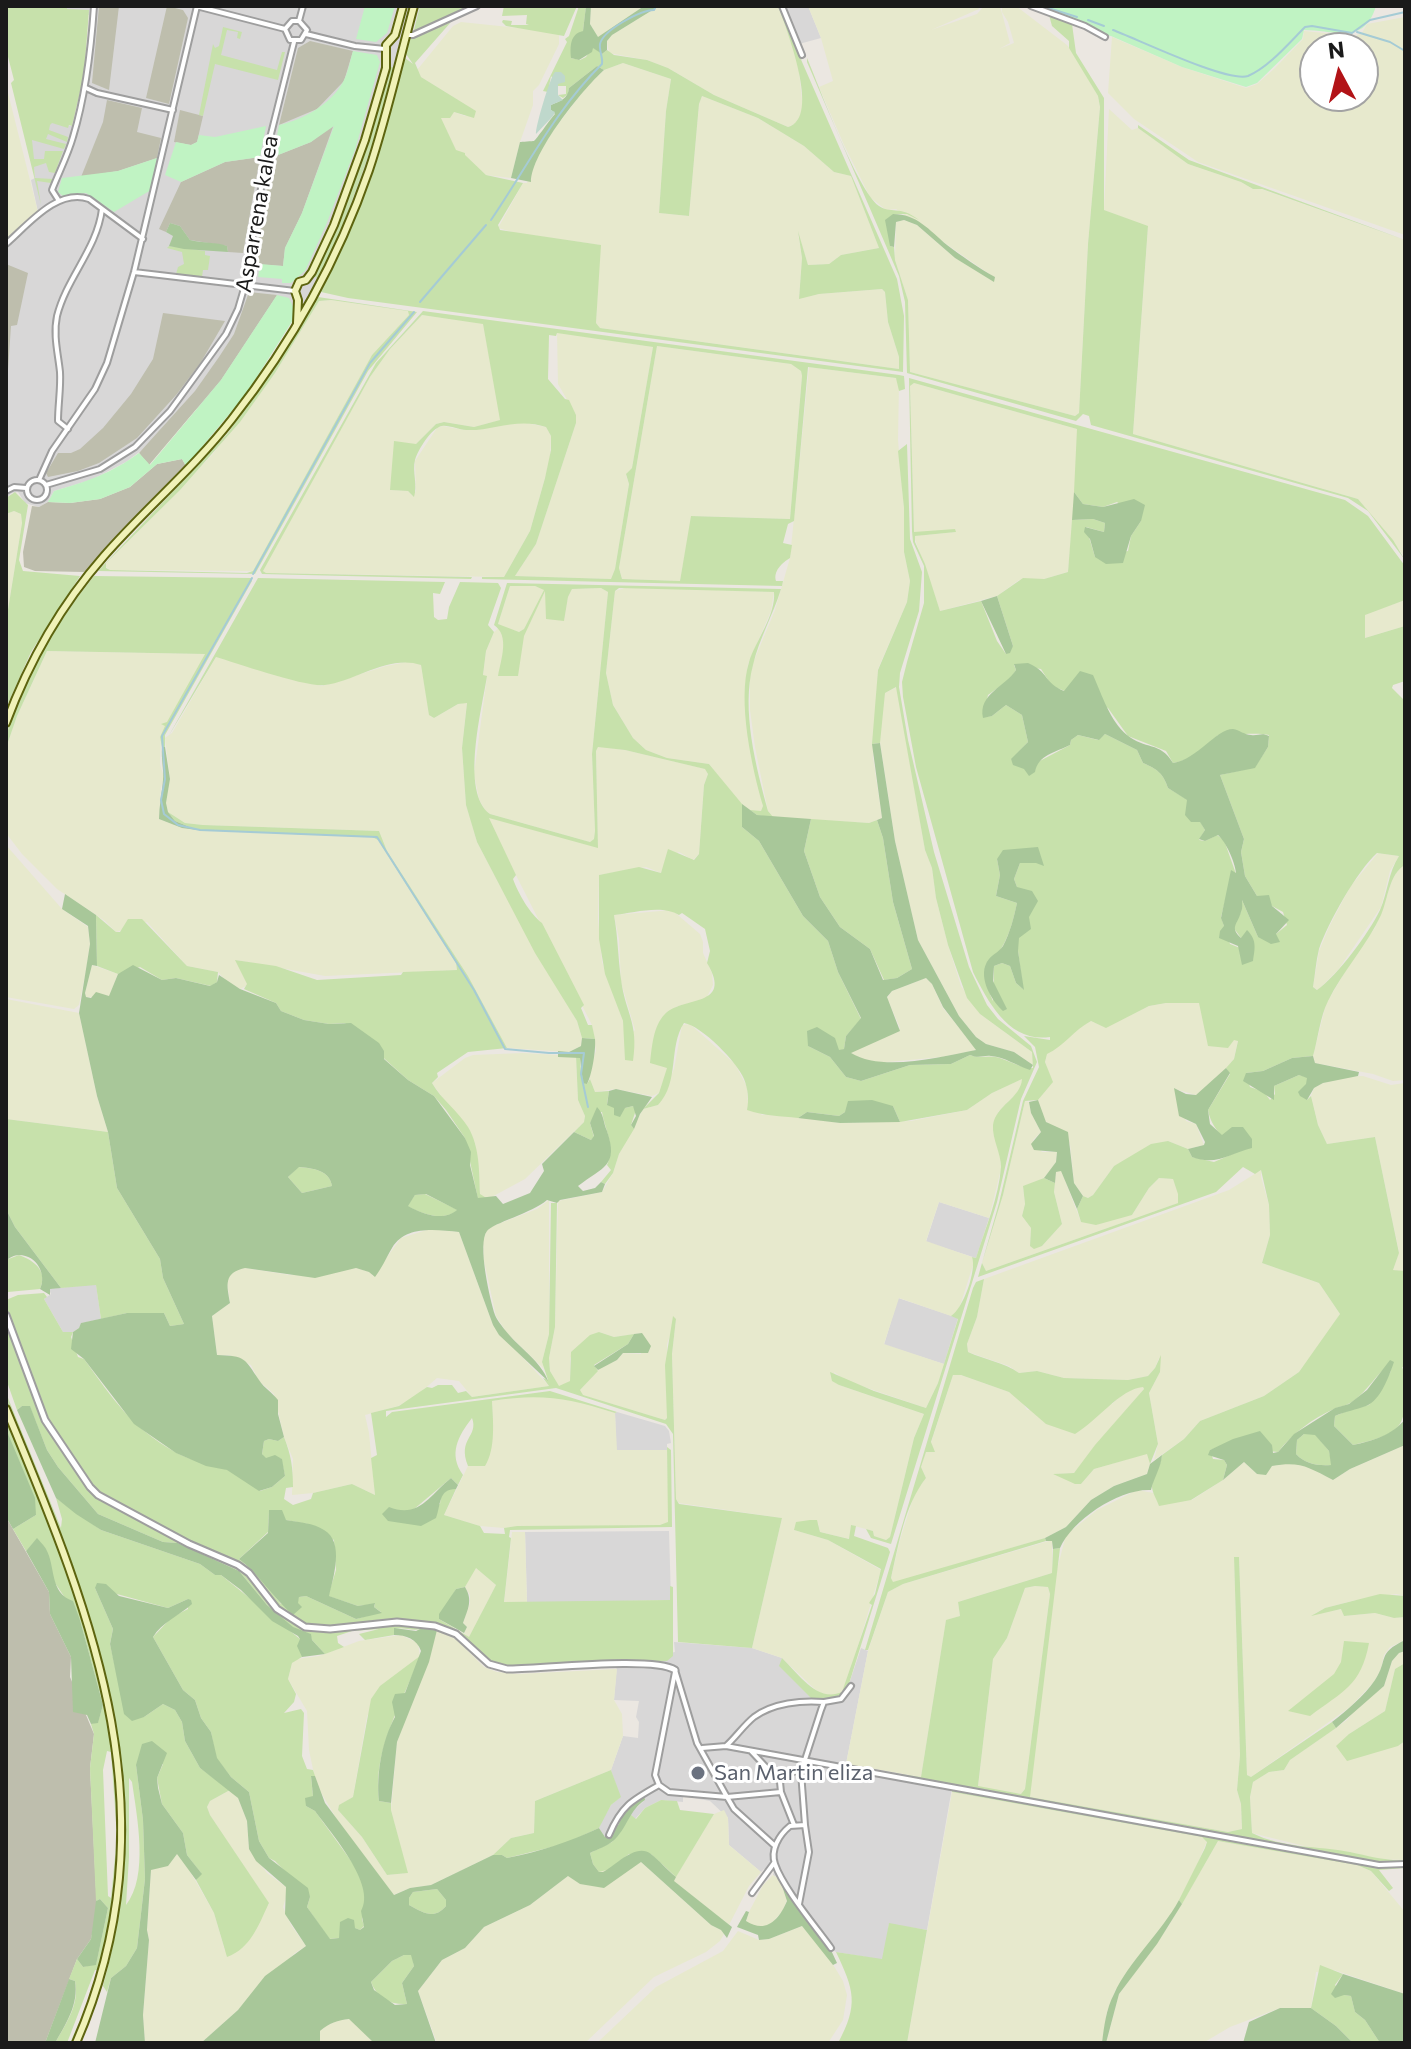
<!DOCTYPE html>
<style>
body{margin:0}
#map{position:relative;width:1411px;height:2049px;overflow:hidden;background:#ebe7e1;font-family:Commissioner,sans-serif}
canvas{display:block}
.frame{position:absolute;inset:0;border:8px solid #1a1a1a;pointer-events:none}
.north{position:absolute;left:1299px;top:32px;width:80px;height:80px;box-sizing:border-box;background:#fff;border:2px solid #a3a3a3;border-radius:50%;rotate:353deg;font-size:22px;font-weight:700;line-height:32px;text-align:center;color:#1a1a1a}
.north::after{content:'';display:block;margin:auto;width:28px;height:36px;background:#b21317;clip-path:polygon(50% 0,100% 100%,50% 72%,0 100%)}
</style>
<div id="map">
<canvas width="1411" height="2049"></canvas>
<div class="frame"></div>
<div class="north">N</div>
</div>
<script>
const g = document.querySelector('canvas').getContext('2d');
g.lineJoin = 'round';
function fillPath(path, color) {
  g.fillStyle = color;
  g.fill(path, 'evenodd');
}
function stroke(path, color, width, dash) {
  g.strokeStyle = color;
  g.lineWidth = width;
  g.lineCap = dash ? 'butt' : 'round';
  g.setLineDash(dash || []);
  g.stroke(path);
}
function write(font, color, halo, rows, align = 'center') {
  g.font = font + ' Commissioner,sans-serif';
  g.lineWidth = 6;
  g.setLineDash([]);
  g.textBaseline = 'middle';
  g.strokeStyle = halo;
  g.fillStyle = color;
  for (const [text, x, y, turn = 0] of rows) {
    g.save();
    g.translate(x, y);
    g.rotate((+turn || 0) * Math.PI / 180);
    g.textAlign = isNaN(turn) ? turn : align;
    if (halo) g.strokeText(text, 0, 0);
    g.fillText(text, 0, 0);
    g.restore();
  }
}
fillPath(new Path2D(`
 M 60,6 L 420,6 L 382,143 L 366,189 L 351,227 L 307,317 L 294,314 L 294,309 L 203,404 L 126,462 L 91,480 L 54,491 L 48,502 L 39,507 L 25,503 L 18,492 L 12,493 L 6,498 L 6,240 L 38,212 L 31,180 L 35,178 L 31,139 L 51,122 L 72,126 L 79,101 L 87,53 L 89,15 L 62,13 Z
 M 784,6 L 808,6 L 821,38 L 799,44 Z
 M 939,1202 L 989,1218 L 976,1258 L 926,1242 Z
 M 96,1284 L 101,1319 L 82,1323 L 79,1328 L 73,1332 L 63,1332 L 44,1299 L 51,1294 L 49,1289 Z
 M 898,1298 L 958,1318 L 944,1364 L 884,1345 Z
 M 617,1412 L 665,1426 L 669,1431 L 671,1443 L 667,1444 L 667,1450 L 616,1450 L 615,1413 Z
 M 669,1531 L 671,1600 L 527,1603 L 525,1532 Z
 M 674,1642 L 752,1648 L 782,1658 L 780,1666 L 812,1698 L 828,1700 L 848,1687 L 861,1648 L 868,1651 L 846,1764 L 848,1770 L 952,1788 L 927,1930 L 889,1924 L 883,1960 L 836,1952 L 830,1948 L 784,1882 L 773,1875 L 774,1871 L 764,1869 L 761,1872 L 729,1845 L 728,1818 L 710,1801 L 683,1796 L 683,1802 L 661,1800 L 645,1808 L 635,1819 L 630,1814 L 645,1800 L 644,1795 L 605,1837 L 599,1828 L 601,1822 L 611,1805 L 620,1797 L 611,1770 L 623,1736 L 638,1738 L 639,1722 L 636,1717 L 639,1701 L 614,1700 L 617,1663 L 675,1652 Z`), '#d8d7d7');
fillPath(new Path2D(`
 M 99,6 L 119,6 L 109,90 L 92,83 Z
 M 167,6 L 183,10 L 188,18 L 169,104 L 146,98 Z
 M 310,41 L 353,51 L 344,81 L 317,109 L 279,125 L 298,48 Z
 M 107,100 L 142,108 L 137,132 L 161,138 L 157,158 L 118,171 L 81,177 L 103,122 Z
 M 180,110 L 203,116 L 197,142 L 191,145 L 174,142 Z
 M 334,124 L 302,213 L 285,248 L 283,266 L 254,264 L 273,157 L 311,142 Z
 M 260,157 L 243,253 L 228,252 L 227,246 L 190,240 L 180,226 L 170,223 L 166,232 L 159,229 L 181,182 L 225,162 Z
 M 6,264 L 28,273 L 17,325 L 11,326 L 6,399 Z
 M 249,292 L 277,295 L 221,380 L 149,465 L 139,453 L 195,391 L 219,357 L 234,334 Z
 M 163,313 L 225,321 L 201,362 L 177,394 L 137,438 L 99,463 L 78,471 L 48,477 L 46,473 L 58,453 L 71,453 L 80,449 L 103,428 L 131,394 L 153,359 Z
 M 182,459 L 186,466 L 126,526 L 84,572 L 35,571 L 24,567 L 23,552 L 32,506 L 39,507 L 48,502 L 70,503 L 100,499 L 130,487 L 157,464 Z
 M 6,1517 L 49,1592 L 50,1614 L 71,1657 L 70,1677 L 94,1734 L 90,1768 L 97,1910 L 91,1939 L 77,1959 L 45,2043 L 6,2043 Z`), '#bebead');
fillPath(new Path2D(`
 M 591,6 L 644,6 L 598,38 L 590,24 Z
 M 659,6 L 778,6 L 798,61 L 802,100 L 802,114 L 799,122 L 788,127 L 714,95 L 668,68 L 647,60 L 609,53 L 607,41 L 612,35 Z
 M 808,6 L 977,6 L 979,9 L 931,30 L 977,14 L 984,6 L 1000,6 L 1010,43 L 999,49 L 1014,43 L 1008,22 L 1002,12 L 1002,7 L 1016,6 L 1067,45 L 1076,57 L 1098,96 L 1100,107 L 1088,244 L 1079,413 L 1075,416 L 910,372 L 908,300 L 895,260 L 896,222 L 904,220 L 917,225 L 955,258 L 995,278 L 896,209 L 886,210 L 870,197 L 844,145 L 819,87 L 833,81 L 821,38 Z
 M 1405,17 L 1405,235 L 1198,162 L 1134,119 L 1108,93 L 1112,37 L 1182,67 L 1246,88 L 1257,84 L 1275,68 L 1303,39 L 1304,31 L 1355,36 L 1362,33 L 1367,24 ZM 1315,48 L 1363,48 L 1363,96 L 1315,96 Z
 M 461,22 L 538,30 L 559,35 L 559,44 L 539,85 L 533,91 L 533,105 L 520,142 L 511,178 L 486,175 L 456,151 L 440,118 L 454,112 L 465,116 L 475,111 L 421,77 L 417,70 L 453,26 Z
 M 623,63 L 671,79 L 666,111 L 659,213 L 689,216 L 699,104 L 702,96 L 758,118 L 804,146 L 834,172 L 851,176 L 879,248 L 841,255 L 829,264 L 808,265 L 798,233 L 802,258 L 799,298 L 819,294 L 882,289 L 885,292 L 888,322 L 899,357 L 899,369 L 600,328 L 596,323 L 600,245 L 516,233 L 498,228 L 523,183 L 527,183 L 534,161 L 553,131 L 587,86 L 604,70 Z
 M 6,85 L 38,212 L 6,240 Z
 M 1109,109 L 1132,130 L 1138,128 L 1188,164 L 1241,182 L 1253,189 L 1261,189 L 1405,240 L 1405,557 L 1358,499 L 1133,434 L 1148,227 L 1104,210 Z
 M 331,300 L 409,311 L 409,315 L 372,355 L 253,571 L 110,570 L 106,567 L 106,563 L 212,455 L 275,373 L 319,301 Z
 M 422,315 L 483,323 L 501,420 L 474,427 L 444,422 L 436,424 L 416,444 L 390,490 L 408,491 L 413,496 L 416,491 L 415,461 L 437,428 L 443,426 L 464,430 L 507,423 L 526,423 L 546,427 L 551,436 L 550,460 L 530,531 L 504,577 L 266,573 L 263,571 L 265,565 L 370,377 L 390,349 Z
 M 557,332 L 653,347 L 632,468 L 626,475 L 629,484 L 615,569 L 611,579 L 515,576 L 536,544 L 576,423 L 576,415 L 558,384 Z
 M 657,346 L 791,364 L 801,371 L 802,376 L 790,519 L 692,516 L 680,581 L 622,579 L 619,568 Z
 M 809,367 L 896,378 L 899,383 L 898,440 L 904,508 L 904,552 L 910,581 L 907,602 L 878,669 L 873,757 L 882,818 L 869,823 L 774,818 L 768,811 L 755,747 L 750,710 L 750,678 L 753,663 L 775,610 L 790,558 Z
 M 914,383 L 1077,429 L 1077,470 L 1068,572 L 1044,579 L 1019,580 L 997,596 L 940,611 L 914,536 L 956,532 L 914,532 L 910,386 Z
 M 14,511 L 21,514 L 22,523 L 6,622 L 6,514 Z
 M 510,586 L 535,586 L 546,590 L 546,618 L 564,620 L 568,597 L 572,589 L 601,588 L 608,592 L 592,754 L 595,831 L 594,839 L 590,842 L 490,814 L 485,810 L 479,799 L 474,774 L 487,677 L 483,676 L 486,651 L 494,632 L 499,628 L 517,676 L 523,636 L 542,596 L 524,629 L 519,632 L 504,628 L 498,624 Z
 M 628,587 L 774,592 L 771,611 L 748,664 L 746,684 L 749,742 L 763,806 L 761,811 L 755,812 L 744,808 L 709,764 L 667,758 L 646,750 L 633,738 L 613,705 L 606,673 L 615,591 Z
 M 1405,600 L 1405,626 L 1365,638 L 1365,614 Z
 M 47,651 L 205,654 L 161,737 L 160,764 L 164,777 L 161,787 L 159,819 L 182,828 L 197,830 L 372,837 L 378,840 L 456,963 L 457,970 L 325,976 L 236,960 L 248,985 L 240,989 L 226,981 L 218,972 L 187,966 L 147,922 L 116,932 L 105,921 L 57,889 L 22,854 L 6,833 L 6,748 L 17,716 Z
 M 216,657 L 322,686 L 386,666 L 412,661 L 421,665 L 430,715 L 434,718 L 458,704 L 467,702 L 462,748 L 466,805 L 471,821 L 477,842 L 498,882 L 577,1021 L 582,1038 L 581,1046 L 569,1052 L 507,1048 L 468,976 L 387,851 L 379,831 L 203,825 L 185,823 L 168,812 L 166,803 L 170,778 L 165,738 L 172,733 Z
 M 897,687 L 925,850 L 932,868 L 936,898 L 948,945 L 961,986 L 980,1014 L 1032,1052 L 1033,1065 L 1014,1052 L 986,1044 L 976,1037 L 959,1016 L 918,940 L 895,841 L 879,735 L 885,693 Z
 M 598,746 L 625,750 L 706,769 L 708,774 L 704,785 L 699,854 L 693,860 L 679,852 L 667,858 L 661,873 L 646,867 L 599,875 L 598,919 L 602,962 L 623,1021 L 626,1039 L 635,1030 L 621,982 L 619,939 L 614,915 L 672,910 L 700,934 L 703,942 L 703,953 L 712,973 L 713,985 L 706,999 L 675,1007 L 668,1067 L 659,1093 L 652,1096 L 616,1089 L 595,1092 L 590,1079 L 590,1067 L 596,1051 L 592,1025 L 488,820 L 489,817 L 598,847 L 596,751 Z
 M 6,845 L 62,909 L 88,927 L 90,944 L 86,971 L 79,1005 L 74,1009 L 6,997 Z
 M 1378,853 L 1399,856 L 1390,871 L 1381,907 L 1338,970 L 1318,990 L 1313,987 L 1319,951 L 1329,927 L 1350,887 Z
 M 1405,865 L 1405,1080 L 1393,1081 L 1373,1074 L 1315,1063 L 1313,1056 L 1326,1004 L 1359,948 L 1375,928 L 1393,878 L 1400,867 Z
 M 92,965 L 118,974 L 109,997 L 86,997 L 85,993 Z
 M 926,978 L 932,984 L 943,1008 L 977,1050 L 942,1057 L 877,1063 L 863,1060 L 850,1053 L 900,1028 L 887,998 L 892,991 Z
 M 6,999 L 79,1013 L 97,1096 L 108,1132 L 6,1119 Z
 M 1166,1003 L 1199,1003 L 1234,1040 L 1238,1040 L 1234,1059 L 1220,1076 L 1203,1091 L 1196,1095 L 1175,1089 L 1186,1121 L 1196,1124 L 1204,1145 L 1188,1149 L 1168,1141 L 1114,1166 L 1093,1195 L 1088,1198 L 1083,1196 L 1074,1183 L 1070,1144 L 1046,1122 L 1040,1110 L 1038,1100 L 1052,1082 L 1045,1062 L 1047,1053 L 1065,1041 L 1076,1029 L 1091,1021 L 1106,1027 L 1149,1006 Z
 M 690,1024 L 735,1064 L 747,1087 L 748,1103 L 762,1115 L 781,1114 L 840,1123 L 911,1121 L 967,1110 L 992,1093 L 1023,1078 L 1021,1089 L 998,1112 L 994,1133 L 1000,1152 L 1001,1169 L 989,1218 L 939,1202 L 926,1241 L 972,1257 L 974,1262 L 958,1312 L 951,1316 L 899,1298 L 884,1344 L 944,1364 L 938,1383 L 926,1408 L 847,1381 L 834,1372 L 839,1385 L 924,1414 L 914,1438 L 890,1537 L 886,1540 L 874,1536 L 873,1531 L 851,1525 L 850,1539 L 820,1532 L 818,1523 L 794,1530 L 828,1540 L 881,1570 L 847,1682 L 842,1692 L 833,1696 L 819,1693 L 782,1658 L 752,1648 L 782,1518 L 679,1503 L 676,1499 L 672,1354 L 676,1319 L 667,1344 L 667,1418 L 665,1420 L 582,1395 L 580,1390 L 601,1367 L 617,1360 L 623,1353 L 641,1354 L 642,1333 L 614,1337 L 599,1332 L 570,1358 L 570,1381 L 562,1386 L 558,1386 L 550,1371 L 549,1358 L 555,1327 L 558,1201 L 602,1192 L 613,1173 L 619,1154 L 643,1109 L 658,1105 L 674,1069 L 682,1025 Z
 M 523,1053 L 576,1056 L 578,1100 L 585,1116 L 584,1122 L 525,1179 L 488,1199 L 480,1195 L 475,1143 L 432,1083 L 465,1058 L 473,1055 Z
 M 1363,1076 L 1391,1085 L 1405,1083 L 1405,1272 L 1393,1270 L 1399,1252 L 1375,1137 L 1327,1144 L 1318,1125 L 1311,1096 L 1314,1088 L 1323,1083 L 1342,1077 Z
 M 1025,1101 L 1029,1102 L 1031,1113 L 1041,1132 L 1033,1140 L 1042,1152 L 1057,1152 L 1056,1162 L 1044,1178 L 1023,1187 L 1025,1204 L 1022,1216 L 1031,1228 L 1030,1246 L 1042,1246 L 1062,1224 L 1054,1192 L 1056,1172 L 1061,1170 L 1081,1222 L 1132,1215 L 1149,1188 L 1159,1178 L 1173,1179 L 1179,1194 L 1178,1203 L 986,1271 L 982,1263 L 1003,1195 Z
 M 1261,1170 L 1261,1177 L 1269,1205 L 1270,1235 L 1262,1263 L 1319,1283 L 1340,1314 L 1331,1330 L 1299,1372 L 1264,1396 L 1200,1421 L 1184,1439 L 1154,1460 L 1158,1444 L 1149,1393 L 1160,1372 L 1159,1358 L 1155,1368 L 1148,1376 L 1128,1380 L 1064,1378 L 1037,1371 L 1019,1373 L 1009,1366 L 968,1352 L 967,1344 L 977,1317 L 984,1279 L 1229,1190 Z
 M 549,1200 L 549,1334 L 542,1362 L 544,1369 L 507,1333 L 496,1316 L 484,1261 L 483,1239 L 487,1230 L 493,1226 L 537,1209 Z
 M 430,1229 L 459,1232 L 493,1325 L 549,1386 L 472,1397 L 459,1381 L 437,1378 L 415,1397 L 398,1406 L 365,1415 L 369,1433 L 375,1495 L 352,1484 L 313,1493 L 292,1495 L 293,1459 L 284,1437 L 274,1394 L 259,1381 L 251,1365 L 229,1355 L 217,1355 L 212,1316 L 230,1303 L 227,1282 L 228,1277 L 234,1270 L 245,1268 L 290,1275 L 356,1268 L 370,1272 L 373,1276 L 401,1238 Z
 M 953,1375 L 961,1375 L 1009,1392 L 1021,1400 L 1027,1410 L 1112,1404 L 1125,1392 L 1143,1386 L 1144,1389 L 1074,1473 L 1055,1474 L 1081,1484 L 1094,1469 L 1148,1453 L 1150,1464 L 1147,1474 L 1114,1486 L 1091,1500 L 1066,1527 L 1045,1538 L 893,1583 L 891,1578 L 900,1540 L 915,1492 L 926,1478 L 921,1467 L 926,1451 L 934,1452 L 931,1443 Z
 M 527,1395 L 576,1400 L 615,1413 L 617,1450 L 667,1450 L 669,1523 L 660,1525 L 504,1528 L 480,1526 L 444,1515 L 468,1466 L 484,1466 L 493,1426 L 492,1401 Z
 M 1405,1445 L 1405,1596 L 1396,1594 L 1352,1601 L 1325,1608 L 1314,1614 L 1342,1609 L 1344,1616 L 1375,1613 L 1394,1618 L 1405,1617 L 1405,1640 L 1390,1647 L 1384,1655 L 1381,1669 L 1374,1682 L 1350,1707 L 1251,1777 L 1247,1775 L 1239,1557 L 1234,1557 L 1240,1755 L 1237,1790 L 1241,1804 L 1242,1829 L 1228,1832 L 1029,1797 L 1055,1577 L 1066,1535 L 1097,1510 L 1137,1490 L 1192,1500 L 1223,1480 L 1244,1462 L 1257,1474 L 1272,1466 L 1293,1462 L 1306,1465 L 1333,1480 L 1350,1469 Z
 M 512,1532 L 525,1532 L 527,1603 L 504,1603 Z
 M 1052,1540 L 1052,1573 L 958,1602 L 960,1616 L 946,1621 L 921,1777 L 846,1764 L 868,1651 L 888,1592 L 903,1584 Z
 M 475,1567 L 496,1585 L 469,1638 L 464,1633 L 467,1627 L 463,1623 L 470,1603 L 470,1595 L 465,1587 Z
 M 1035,1586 L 1048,1587 L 1050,1594 L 1025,1789 L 1021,1794 L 978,1787 L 993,1659 L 1007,1638 L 1025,1588 Z
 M 437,1630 L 457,1640 L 484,1667 L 497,1672 L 518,1674 L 617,1669 L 614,1700 L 622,1714 L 623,1736 L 611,1770 L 535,1801 L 534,1833 L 511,1838 L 493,1855 L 431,1885 L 410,1888 L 393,1895 L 339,1823 L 316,1784 L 309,1750 L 307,1711 L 288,1679 L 292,1663 L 297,1659 L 319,1656 L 359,1641 L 401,1635 L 418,1643 L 420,1656 L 367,1716 L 353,1797 L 340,1805 L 338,1810 L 362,1837 L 387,1875 L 407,1873 L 391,1810 L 397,1742 Z
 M 1405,1651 L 1405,1663 L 1395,1669 L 1385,1711 L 1349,1734 L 1398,1746 L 1405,1741 L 1405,1860 L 1370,1859 L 1350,1852 L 1316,1849 L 1252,1833 L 1250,1797 L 1253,1782 L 1269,1772 L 1284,1770 L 1290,1760 L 1347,1720 L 1357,1707 L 1384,1686 L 1392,1661 L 1399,1653 Z
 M 230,1790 L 238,1798 L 247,1821 L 249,1849 L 267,1873 L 286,1887 L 288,1891 L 283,1907 L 291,1925 L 306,1946 L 295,1953 L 238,2010 L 201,2043 L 145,2043 L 143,2015 L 149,1940 L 147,1930 L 151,1870 L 175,1857 L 177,1853 L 180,1854 L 214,1913 L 225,1951 L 269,1904 L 210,1815 L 207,1807 L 210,1801 Z
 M 952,1792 L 1202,1837 L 1207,1841 L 1189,1884 L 1166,1924 L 1115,1991 L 1107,2012 L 1102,2043 L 907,2043 Z
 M 724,1810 L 728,1818 L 729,1845 L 761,1872 L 749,1886 L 729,1925 L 673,1881 L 714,1814 Z
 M 1218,1841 L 1312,1856 L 1357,1865 L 1371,1871 L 1405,1912 L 1405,1994 L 1334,1970 L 1316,1972 L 1311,2008 L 1280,2008 L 1230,2027 L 1203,2043 L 1106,2043 L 1119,1994 L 1168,1927 Z
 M 641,1862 L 711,1925 L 721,1930 L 724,1934 L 720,1941 L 706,1952 L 654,1977 L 585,2043 L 437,2043 L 418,1991 L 442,1960 L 465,1948 L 484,1927 L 530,1905 L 568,1876 Z
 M 773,1875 L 784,1882 L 781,1883 L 787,1900 L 783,1910 L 770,1926 L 760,1928 L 751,1925 L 746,1922 L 749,1912 L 763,1885 Z
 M 802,1926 L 826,1953 L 843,1981 L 847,1995 L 843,2020 L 828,2043 L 597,2043 L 656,1987 L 723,1951 L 738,1931 L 759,1940 L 769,1939 Z
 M 350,2019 L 374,2043 L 320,2043 L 320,2031 L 326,2026 L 339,2020 Z`), '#e7e9cd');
fillPath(new Path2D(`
 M 11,6 L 67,6 L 67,9 L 89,10 L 84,75 L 72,126 L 69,125 L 68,128 L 52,123 L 50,125 L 49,130 L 68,137 L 67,142 L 48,134 L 46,139 L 66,144 L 64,149 L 32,140 L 34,159 L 44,159 L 45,151 L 63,151 L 55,173 L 49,172 L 46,163 L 34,167 L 35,178 L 53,179 L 51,183 L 37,181 L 41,205 L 11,83 L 14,80 L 6,49 L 6,10 Z
 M 420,6 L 474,6 L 417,31 L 414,30 Z
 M 504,6 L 577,6 L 564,36 L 506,26 L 502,22 L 503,20 L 512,21 L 511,25 L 529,25 L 526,24 L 527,15 L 502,16 Z
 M 579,6 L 586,6 L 583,31 L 571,58 L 580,60 L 586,57 L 593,47 L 602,54 L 607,50 L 614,55 L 647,60 L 668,68 L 714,95 L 788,127 C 822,118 786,28 778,6 L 781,6 L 799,55 L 897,279 L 904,316 L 903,372 L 348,298 L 321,292 L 366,189 L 382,143 L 405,58 L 413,64 L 406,54 L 410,39 L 451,22 L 415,63 L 421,77 L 476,111 L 474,118 L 454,112 L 450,118 L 441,118 L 456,150 L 465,153 L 465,155 L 486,175 L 523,183 L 498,225 L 500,230 L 601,245 L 596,323 L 600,328 L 899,369 L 899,357 L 888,322 L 885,292 L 882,289 L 819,294 L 799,299 L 802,258 L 798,231 L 808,265 L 829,264 L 841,255 L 879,248 L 851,176 L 834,172 L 804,146 L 758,118 L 702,96 L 699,104 L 689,216 L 659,213 L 666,111 L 671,79 L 623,63 L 604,70 L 597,66 L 569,88 L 568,94 L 563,98 L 558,95 L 566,94 L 566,86 L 558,86 L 551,76 L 548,92 L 543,91 L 567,42 L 565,39 L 569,36 Z
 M 1049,15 L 1072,24 L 1076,53 L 1104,98 L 1104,210 L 1148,226 L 1133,434 L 1358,499 L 1393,540 L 1405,560 L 1368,511 L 1348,498 L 1091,425 L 1089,416 L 1083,414 L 1076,421 L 907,373 L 905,302 L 899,276 L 807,62 L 807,58 C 820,88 857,190 879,206 C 890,214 900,205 919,220 L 907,214 L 893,214 L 890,246 L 894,247 L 895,260 L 908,300 L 910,372 L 1075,416 L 1079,413 L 1088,244 L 1100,107 L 1098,96 L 1069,48 L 1069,41 L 1052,26 Z
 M 223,27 L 242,32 L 240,39 L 237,38 L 238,32 L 227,30 L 221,55 L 277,70 L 282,52 L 285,52 L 278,80 L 215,64 L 203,116 L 199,115 L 213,44 L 215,48 L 219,46 Z
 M 388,66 L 395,68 C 375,141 351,210 319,279 L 313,276 C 346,208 369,139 388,66 Z
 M 1138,125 L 1189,160 L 1405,240 L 1262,189 L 1253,189 L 1241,182 L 1188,164 L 1138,128 Z
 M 169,246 L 205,251 L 205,255 L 210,256 L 208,270 L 203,270 L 202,277 L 176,274 L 178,267 L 184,264 L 182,252 L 167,248 Z
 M 318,297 L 417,312 L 368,371 L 255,574 L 98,571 L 227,434 L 275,368 ZM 331,300 L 408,311 L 409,315 L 372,355 L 253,571 L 247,573 L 110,570 L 106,568 L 106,563 L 180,490 L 240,422 L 275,373 L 319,301 Z
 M 423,311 L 899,375 L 904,376 L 905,389 L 899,391 L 896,378 L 808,367 L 794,521 L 788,524 L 783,543 L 792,545 L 790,558 C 782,563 773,571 776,581 L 783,581 L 782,586 L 482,579 L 482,577 L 504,577 L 530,531 L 545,478 L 551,450 L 551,436 L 546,427 C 517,417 494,431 466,430 C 459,430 449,425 442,426 C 431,428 418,450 415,460 C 412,472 418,485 414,497 L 408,491 L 390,490 L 394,441 L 416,444 L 436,424 L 444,422 L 474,427 L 500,420 L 483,324 L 422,315 L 390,349 L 370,377 L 263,571 L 266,573 L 472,577 L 471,579 L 262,574 L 260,570 L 376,363 ZM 557,333 L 653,347 L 632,468 L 626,474 L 629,484 L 615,569 L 611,579 L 515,576 L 536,544 L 576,423 L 576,415 L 569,400 L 565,399 L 548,379 L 549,335 L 556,336 ZM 657,346 L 791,364 L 801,371 L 802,376 L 790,519 L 691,516 L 680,581 L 622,579 L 619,568 Z
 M 909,378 L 1345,500 L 1368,516 L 1405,566 L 1405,600 L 1365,615 L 1365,638 L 1405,626 L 1405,681 L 1393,685 L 1392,688 L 1405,701 L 1405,865 C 1389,874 1388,899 1381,915 C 1368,944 1342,972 1328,1001 C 1320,1017 1318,1039 1313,1056 L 1292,1058 L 1263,1071 L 1246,1073 L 1250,1087 L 1264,1092 L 1270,1100 L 1275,1094 L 1274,1086 L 1299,1075 L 1307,1077 L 1307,1100 L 1311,1096 L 1318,1125 L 1327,1144 L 1375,1137 L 1399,1253 L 1393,1270 L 1405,1271 L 1405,1364 L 1402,1368 L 1405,1370 C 1405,1423 1411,1432 1353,1445 L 1334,1426 L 1335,1416 L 1352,1409 L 1369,1405 L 1390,1373 L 1393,1362 C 1376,1373 1369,1390 1352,1402 C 1346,1406 1340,1406 1334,1409 C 1313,1418 1292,1434 1278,1452 L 1221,1446 L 1210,1450 L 1213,1459 L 1224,1460 L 1227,1465 L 1223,1480 L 1191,1500 L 1159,1506 C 1157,1500 1152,1492 1152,1487 C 1152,1475 1161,1467 1162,1455 L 1184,1439 L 1200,1421 L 1264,1396 L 1299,1372 L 1340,1314 L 1319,1283 L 1262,1263 L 1270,1235 L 1269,1205 L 1261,1170 L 1255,1174 L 1243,1167 L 1216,1192 L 978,1277 L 999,1203 L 1023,1101 L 1039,1067 L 1035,1047 L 1024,1036 L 1050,1040 L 1050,1037 C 1010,1043 989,1004 973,972 L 916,767 L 903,697 L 902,682 L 907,662 L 924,603 L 924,566 L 913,542 L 912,531 ZM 914,383 L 1077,429 L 1074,492 L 1083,504 L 1103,507 L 1117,502 L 1141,521 L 1131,536 L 1128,551 L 1095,557 L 1086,527 L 1104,532 L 1105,523 L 1093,519 L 1072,520 L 1068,572 L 1044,579 L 1023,578 L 997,596 L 1013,646 L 1006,654 L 997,641 L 981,601 L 940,611 L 925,564 L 915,542 L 915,536 L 956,532 L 955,529 L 914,532 L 910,386 ZM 1014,665 L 1041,669 L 1052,686 L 1108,708 L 1128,736 L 1166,751 L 1173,763 C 1192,760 1205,749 1218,735 C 1233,735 1257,732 1269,735 L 1268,747 L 1255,767 L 1220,775 L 1244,839 L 1241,852 L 1245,876 L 1257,896 L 1263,896 L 1272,906 L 1283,912 L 1287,925 L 1276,934 L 1258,937 L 1242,900 L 1241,912 L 1233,927 L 1241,938 L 1239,961 L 1240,948 L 1230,944 L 1221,917 L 1232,874 L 1236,874 L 1224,840 L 1217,835 L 1205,841 L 1199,840 L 1205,830 L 1188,800 L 1168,788 C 1163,773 1157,769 1143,763 L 1137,750 L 1105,734 L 1098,740 L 1078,735 L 1071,740 L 1070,745 L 1036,763 L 1011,760 L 1028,742 L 1022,715 L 1006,705 L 992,716 L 983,717 L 988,695 L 1010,679 L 1016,670 ZM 1032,849 L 1036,863 L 1020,863 L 1014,879 L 1017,887 L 1018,951 L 1023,989 L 1016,983 L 1010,966 L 1002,963 L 994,966 L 993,1001 C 980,972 988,971 1002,947 C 1010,934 1014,917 1017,903 L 996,896 L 1000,875 L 997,859 ZM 1377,853 L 1399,856 C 1388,873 1388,892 1380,910 C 1369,933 1338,975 1317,990 L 1313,987 C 1315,975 1316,961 1319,949 C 1328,923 1357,871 1377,853 ZM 1166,1003 L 1199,1003 L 1208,1046 L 1228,1048 L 1234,1040 L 1238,1041 L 1234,1059 L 1226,1068 L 1230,1074 L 1208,1110 C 1211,1128 1224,1137 1235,1153 L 1214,1162 L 1192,1157 L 1188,1149 L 1168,1141 L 1151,1144 L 1114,1166 L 1093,1195 L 1088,1198 L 1083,1196 L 1077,1209 L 1081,1222 L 1096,1225 L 1132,1215 L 1149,1188 L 1159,1178 L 1173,1179 L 1178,1194 L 1178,1203 L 986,1271 L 982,1263 L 1003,1195 L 1025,1101 L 1038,1100 L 1053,1082 L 1045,1062 L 1047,1054 C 1064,1046 1074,1030 1091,1021 L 1106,1028 L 1149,1006 Z
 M 907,444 L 910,539 L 922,572 L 919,611 L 900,673 L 899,687 L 908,740 L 934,852 L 969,967 L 987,1005 L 998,1019 L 1031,1046 L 1037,1062 L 1021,1099 L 997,1202 L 891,1544 L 871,1538 L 866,1529 L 873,1531 L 874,1536 L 886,1540 L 890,1537 L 914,1438 L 924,1414 L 839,1385 L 832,1381 L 830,1372 L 874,1391 L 926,1408 L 938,1383 L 958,1319 L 951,1316 C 963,1309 977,1270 972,1257 L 976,1258 C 985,1229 999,1197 1001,1167 C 1001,1153 992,1139 993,1125 C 996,1105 1021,1098 1022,1079 L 992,1093 L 967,1110 L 900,1122 L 893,1106 L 845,1112 L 839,1116 L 807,1112 L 798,1118 C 781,1116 764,1116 747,1110 C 749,1100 748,1089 744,1079 C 737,1062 702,1026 684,1023 C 668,1047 680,1082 658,1105 L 643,1109 L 659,1093 L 667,1068 L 650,1063 C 652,1047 653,1026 665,1014 C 682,996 734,1008 707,963 L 710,951 L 705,929 L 682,913 L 679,915 C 662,904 633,913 614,915 C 618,937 618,958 621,979 C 625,1013 639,1022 633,1061 L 625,1060 L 623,1021 L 605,974 L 599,939 L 599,875 L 639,867 L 661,873 L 668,849 L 694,860 L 699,854 L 704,785 L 708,774 L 705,769 L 625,750 L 598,747 L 596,751 L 598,848 L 489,818 L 516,875 L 513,879 C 518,893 530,914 542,923 L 584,1005 L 581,1008 L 588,1025 L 592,1025 L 595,1039 L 582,1038 L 577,1021 L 535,953 L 477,842 L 466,805 L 462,748 L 467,703 L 458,704 L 434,718 L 429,715 L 421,665 C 390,654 355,681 325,685 C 308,688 236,663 216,657 L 168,737 L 258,578 L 445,582 L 440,594 L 433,593 L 434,617 L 438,620 L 447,619 L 449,607 L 460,582 L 498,583 L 501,588 L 488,625 L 494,632 L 486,651 L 483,675 L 487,676 C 482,709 460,792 490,814 L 590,842 L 594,839 L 595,831 L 592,754 L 608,592 L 601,588 L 572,589 L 568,597 L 564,621 L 546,619 L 545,591 L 524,636 L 518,676 L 498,676 C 501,659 510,636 494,625 L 507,583 L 781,589 C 773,615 759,639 753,665 C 741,710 756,767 768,811 L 774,818 L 757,815 L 750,810 L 761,811 L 763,806 C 752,768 737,701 749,662 C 756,640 776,615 774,592 L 619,588 L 615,591 L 606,673 L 613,705 L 633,738 L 646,750 L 667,758 L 709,764 L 742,804 L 742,827 L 759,841 L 803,916 L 828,941 L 838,972 L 861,1019 L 846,1036 L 844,1049 L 839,1051 L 808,1046 L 830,1057 L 846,1077 L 861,1081 L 910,1065 L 951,1064 L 970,1055 C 979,1059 987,1055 996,1057 C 1009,1060 1021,1069 1033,1068 L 1032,1052 L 980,1014 L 967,998 L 948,945 L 936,898 L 932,868 L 925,850 L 896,687 L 885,693 L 880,743 L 872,744 L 878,670 L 907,602 L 910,581 L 904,552 L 904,508 L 898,451 ZM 510,586 L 535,586 L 544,590 L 524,629 L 519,632 L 498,624 Z
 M 15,492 L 28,505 L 19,560 L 23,571 L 80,576 L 31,652 L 6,708 L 6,622 L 22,523 L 21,514 L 14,511 L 6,514 L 6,498 Z
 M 94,576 L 251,578 L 252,581 L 165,735 L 165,747 L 162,747 L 160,737 L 165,726 L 161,724 L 167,722 L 205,654 L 47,651 L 17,716 L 6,748 C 6,700 63,614 94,576 Z
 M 168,812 L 185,823 L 203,825 L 379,831 L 387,851 L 468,976 L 507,1048 L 468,1052 L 437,1073 L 438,1077 L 432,1083 C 441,1099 458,1111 468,1127 C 480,1147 479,1172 480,1194 L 488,1199 L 478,1199 L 465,1138 L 446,1110 L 434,1096 L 408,1080 L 345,1023 L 329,1024 L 304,1020 L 281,1011 L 276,1003 L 244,989 L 247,984 L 235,960 L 276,966 L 317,980 L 401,975 L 403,972 L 457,970 L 456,963 L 378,840 L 372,837 L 197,830 L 175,821 Z
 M 811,819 L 869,823 L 877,820 L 883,838 L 893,902 L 912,969 L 897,978 L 884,980 L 870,949 L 840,927 L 820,897 L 804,851 Z
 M 96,915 L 116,932 L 120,932 L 128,919 L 142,919 L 187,966 L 218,972 L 217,982 L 211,986 L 176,978 L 162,980 L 140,967 L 118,974 L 97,966 Z
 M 576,1056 L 580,1058 L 581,1072 L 587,1084 L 590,1079 L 595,1092 L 609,1091 L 607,1104 L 625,1108 L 633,1106 L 636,1110 L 631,1125 L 634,1129 L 619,1154 L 613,1173 L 605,1184 L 601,1182 L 611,1170 L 607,1165 C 616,1147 605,1130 602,1112 L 596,1113 L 590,1123 L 594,1137 L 591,1140 L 574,1132 L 584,1122 L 585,1116 L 578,1100 Z
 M 6,1119 L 108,1132 L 117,1188 L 160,1259 L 163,1278 L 184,1324 L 170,1326 L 164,1313 L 127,1313 L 101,1319 L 96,1285 L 61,1288 L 15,1227 L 6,1209 Z
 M 298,1167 C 312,1168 330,1170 332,1186 L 302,1193 L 288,1177 Z
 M 1044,1178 L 1055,1183 L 1054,1192 L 1062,1224 L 1042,1246 L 1034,1249 L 1030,1246 L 1031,1228 L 1022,1216 L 1025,1204 L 1023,1186 Z
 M 425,1194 L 458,1210 C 443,1222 423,1214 407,1206 L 415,1195 Z
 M 551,1203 L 557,1203 L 555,1327 L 549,1358 L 550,1371 L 559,1386 L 570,1381 L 571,1352 L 590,1335 L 599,1332 L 614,1337 L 634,1334 L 628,1344 L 594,1365 L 598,1371 L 580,1390 L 583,1395 L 665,1420 L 667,1418 L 665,1365 L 673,1316 L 676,1319 L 672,1354 L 676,1499 L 679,1504 L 782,1518 L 752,1648 L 678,1642 L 673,1434 L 666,1424 L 556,1388 L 386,1411 L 386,1417 L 392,1412 L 550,1391 L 617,1412 L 615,1413 C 569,1398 540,1393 492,1401 C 493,1420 496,1449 485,1466 L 468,1466 C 457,1438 479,1437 472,1418 C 458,1436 448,1454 463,1475 L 458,1485 L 451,1478 L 413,1510 L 403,1512 L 388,1521 L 440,1504 L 441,1495 L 449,1489 L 456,1489 L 444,1515 L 480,1526 L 484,1533 L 505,1534 L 504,1528 L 517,1526 L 660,1525 L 668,1522 L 667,1447 L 671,1450 L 672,1527 L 510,1530 L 509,1537 L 511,1538 L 504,1602 L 670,1600 L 670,1586 L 673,1587 L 673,1656 L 667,1661 L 501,1666 C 477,1658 466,1633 442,1626 C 422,1619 397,1618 376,1620 C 354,1623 332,1630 309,1626 C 276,1619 264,1579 237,1562 C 227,1556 215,1553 204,1548 C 170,1533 132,1515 101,1494 C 63,1467 12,1346 6,1300 L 18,1295 L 44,1293 L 47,1297 L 44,1299 L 63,1332 L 73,1332 L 71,1337 L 78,1357 L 84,1359 C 113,1399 131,1427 175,1452 C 192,1462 211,1463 228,1470 C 239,1475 250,1484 260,1491 L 272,1487 L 285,1476 L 281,1458 L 265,1459 L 262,1454 L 264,1441 L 269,1439 L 278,1441 L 284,1437 C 291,1455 293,1467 293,1487 L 286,1488 L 284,1499 L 293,1505 L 311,1499 L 313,1493 L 352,1484 L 375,1495 L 371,1458 L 377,1455 L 371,1413 L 399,1406 L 427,1387 L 432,1388 L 438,1385 L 452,1385 L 458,1393 L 466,1391 L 472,1397 L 549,1386 L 543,1378 L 548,1380 L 542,1362 L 549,1334 ZM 269,1511 L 286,1520 L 308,1524 L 334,1540 L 336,1570 L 328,1596 L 358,1606 L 375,1604 L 374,1607 L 381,1612 L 356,1619 L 306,1596 L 299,1597 L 297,1603 L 281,1604 L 258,1575 L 239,1559 L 268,1532 ZM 476,1568 L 496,1585 L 469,1637 L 439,1619 L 456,1589 L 465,1587 Z
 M 19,1255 C 35,1261 48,1271 40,1289 L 8,1292 L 6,1260 Z
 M 984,1279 L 977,1317 L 967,1344 L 968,1352 C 985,1360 1004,1362 1019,1373 L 1037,1371 L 1064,1378 L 1128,1380 L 1148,1376 L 1155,1368 L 1161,1355 L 1160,1372 L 1149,1393 L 1158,1444 L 1150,1464 L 1147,1454 L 1094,1469 L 1081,1484 L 1075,1484 L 1053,1474 L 1074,1473 L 1095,1445 L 1144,1389 L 1143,1387 C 1120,1389 1097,1421 1075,1434 L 1046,1424 L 1009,1392 L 961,1375 L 953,1375 L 931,1442 L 935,1452 L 926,1452 L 921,1467 L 926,1478 C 904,1506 899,1544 891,1578 L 893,1582 L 1045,1538 L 1046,1541 L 903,1584 L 888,1592 L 868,1650 L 865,1650 L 973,1288 L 976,1282 Z
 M 6,1327 L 47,1426 L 89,1489 L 103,1501 L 185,1544 L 239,1568 L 277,1612 L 305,1630 L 320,1632 L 393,1624 L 426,1626 C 416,1634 406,1626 394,1629 L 394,1635 L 365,1640 L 359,1634 L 379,1629 L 352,1631 L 337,1636 L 338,1643 L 344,1647 L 325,1654 L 312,1640 L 310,1634 L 293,1628 L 267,1605 L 239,1571 L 178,1543 L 163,1542 L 98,1514 L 58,1467 L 47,1450 L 30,1407 L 22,1406 L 17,1410 L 6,1379 Z
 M 6,1393 L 61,1528 L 62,1519 L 56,1498 L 101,1530 L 200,1564 L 215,1575 L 221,1575 L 300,1639 L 302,1657 L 292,1663 L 288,1679 L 296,1694 L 294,1702 L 284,1713 L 301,1709 L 304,1713 L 302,1756 L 307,1769 L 313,1770 L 315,1776 L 311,1777 L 313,1796 L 306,1806 L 315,1811 L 362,1876 L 366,1904 L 362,1919 L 364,1926 L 360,1930 L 355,1928 L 341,1932 L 339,1938 L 329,1939 L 307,1907 L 310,1897 L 275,1861 L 269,1858 L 259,1841 L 249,1792 L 231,1777 L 216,1758 L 211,1732 L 201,1718 L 195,1700 L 183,1690 L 153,1637 L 172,1617 L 188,1609 L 188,1599 L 168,1608 L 95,1588 L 113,1629 L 110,1644 L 120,1689 L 144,1717 L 163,1704 L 175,1710 L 182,1722 L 185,1741 L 200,1768 L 230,1790 L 210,1801 L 207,1807 L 210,1815 L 269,1903 C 258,1926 251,1948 227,1957 L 214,1913 L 196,1880 L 201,1873 L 187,1855 L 183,1833 L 162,1804 L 157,1778 L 163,1764 L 136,1765 L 143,1820 L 145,1879 L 137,1948 L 126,1966 L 111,1978 L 107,1992 L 103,1986 C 164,1774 87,1593 6,1399 ZM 129,1778 L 132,1782 C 137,1817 149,1876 126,1905 L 129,1857 Z
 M 6,1419 C 62,1555 124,1700 119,1850 C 117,1917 98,1982 72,2043 L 70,2043 L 87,2004 L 97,1970 L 95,1970 L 67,2043 L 55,2043 C 66,2024 80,2004 75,1981 L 69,1979 L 77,1959 L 83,1967 L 96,1964 L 108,1908 L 100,1899 L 96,1901 L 90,1768 L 94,1734 L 91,1724 L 98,1722 L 103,1705 L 80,1620 L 55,1583 L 37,1539 L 26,1551 L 13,1529 L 36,1515 L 6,1429 ZM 107,1751 L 111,1752 L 117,1836 L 111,1898 L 108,1896 L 103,1770 Z
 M 1304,1434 L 1315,1434 L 1329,1451 L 1332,1465 C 1318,1466 1305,1464 1296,1454 L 1297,1440 Z
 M 810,1520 L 817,1520 L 820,1532 L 849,1539 L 851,1525 L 856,1526 L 854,1536 L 888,1548 L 890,1552 L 848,1687 C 840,1702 828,1700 812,1699 L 779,1666 L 782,1658 C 799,1674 817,1703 842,1692 L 872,1605 L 869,1603 L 875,1594 L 881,1569 L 828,1540 L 794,1530 L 796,1522 Z
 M 1060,1548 L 1030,1797 L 1228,1832 L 1242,1829 L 1241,1804 L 1237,1790 L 1240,1755 L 1234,1557 L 1239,1557 L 1247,1775 L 1251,1777 L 1332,1722 L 1336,1728 L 1290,1760 L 1284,1770 L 1269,1772 L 1253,1782 L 1250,1797 L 1252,1833 C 1282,1848 1318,1846 1350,1852 C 1369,1856 1385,1861 1405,1860 L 1405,1863 L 1364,1861 L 846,1766 L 921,1777 L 946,1620 L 960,1616 L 958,1602 L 1052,1573 L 1053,1549 ZM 1035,1586 L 1048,1587 L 1050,1594 L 1025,1789 L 1021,1794 L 978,1786 L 993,1659 L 1007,1638 L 1025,1588 Z
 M 1380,1594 L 1405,1596 L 1405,1617 L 1394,1618 L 1375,1613 L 1344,1616 L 1341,1609 L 1311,1616 L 1325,1608 Z
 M 1344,1641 L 1369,1643 C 1361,1686 1343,1691 1310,1716 L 1288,1711 L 1334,1674 L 1341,1662 Z
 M 420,1656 C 403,1702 372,1750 379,1801 L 391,1803 L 391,1810 L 408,1873 L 387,1875 L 362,1837 L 338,1810 L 339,1805 L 353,1797 L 371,1699 L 380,1686 Z
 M 1405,1663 L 1405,1741 L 1398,1746 L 1347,1761 L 1336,1746 L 1349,1734 L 1385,1711 L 1395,1669 Z
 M 611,1770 L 621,1797 L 611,1805 L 599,1828 L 564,1844 L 507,1858 L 502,1855 L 493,1855 L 511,1838 L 534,1833 L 535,1801 Z
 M 952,1788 L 1368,1865 L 1405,1866 L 1405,1868 L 1379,1870 L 1393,1888 L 1389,1891 L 1371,1871 L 1357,1865 L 1218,1841 L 1182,1904 L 1179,1900 L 1205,1848 L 1207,1842 L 1202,1837 L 952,1792 Z
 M 661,1800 L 677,1801 L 680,1810 L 714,1814 L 676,1877 L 651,1854 L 629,1854 L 610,1869 L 599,1872 L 593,1864 L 590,1853 L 612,1842 L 630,1814 L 636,1819 L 645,1808 Z
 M 437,1889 L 446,1900 L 446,1906 C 434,1920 424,1913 409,1905 L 409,1898 L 413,1892 Z
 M 889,1923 L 927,1930 L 907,2043 L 838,2043 C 859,2004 854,1990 836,1952 L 882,1959 Z
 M 404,1955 L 412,1955 L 414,1966 L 402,1983 L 407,2004 C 390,2005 377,1998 371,1982 L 392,1961 Z
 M 1320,1965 L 1343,1974 L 1335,1985 L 1344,1995 L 1351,1996 L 1355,2012 L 1365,2020 L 1380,2043 L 1353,2043 L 1336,2026 L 1311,2008 Z`), '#c7e1ab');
fillPath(new Path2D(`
 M 586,6 L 591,6 L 590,24 L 598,37 L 644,6 L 659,6 L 612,35 L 607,41 L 607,50 L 602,54 L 593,48 L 592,52 L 579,60 L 571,58 C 570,46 570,34 583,31 Z
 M 597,66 L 604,70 C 582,90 531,153 531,182 L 511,178 L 520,142 C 521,142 533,141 534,141 C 536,140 551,118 555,114 L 551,110 L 551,105 C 560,101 568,99 569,88 Z
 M 893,214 C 917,214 929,230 947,245 C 962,256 978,268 995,277 L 994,282 L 955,258 L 917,225 L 904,220 L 896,222 L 894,247 L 890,246 L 885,220 Z
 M 170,223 L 180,226 L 190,240 C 202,243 217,242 227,246 L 228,252 L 184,249 L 169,246 L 173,236 L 166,232 Z
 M 1074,492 L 1083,504 L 1103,507 L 1134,499 L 1145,505 L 1141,521 L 1131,536 L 1123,563 L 1106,564 L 1095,557 L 1090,539 L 1084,532 L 1085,527 L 1104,532 L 1105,523 L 1093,519 L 1072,520 Z
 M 997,596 L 1013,646 L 1010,653 L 1006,654 L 981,601 Z
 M 1028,663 C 1049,672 1044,683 1064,691 L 1080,671 L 1093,675 C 1102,695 1110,721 1127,735 C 1145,750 1160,741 1173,763 C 1198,759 1216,729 1233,729 C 1239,730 1245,735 1251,735 C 1259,736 1261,732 1269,736 L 1268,747 L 1255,768 L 1220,775 L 1244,839 L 1241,852 L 1245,876 L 1257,896 L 1269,895 L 1272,906 L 1289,920 L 1276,934 L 1280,942 L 1271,944 L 1258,937 L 1242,900 C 1242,904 1243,908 1241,912 C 1238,924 1229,927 1241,938 L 1247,930 C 1257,940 1255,948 1253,961 L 1242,965 L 1238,946 L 1219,938 L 1220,931 L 1224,926 L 1221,918 L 1231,870 L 1236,873 C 1235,862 1226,842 1218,835 L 1205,841 L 1199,839 L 1205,830 L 1200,822 L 1191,822 L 1185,815 L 1187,800 L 1168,788 C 1163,773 1157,769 1143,763 L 1137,750 L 1105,734 L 1099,740 L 1078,735 L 1071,740 L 1070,745 C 1056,752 1038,755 1035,772 L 1029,776 L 1024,769 L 1013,765 L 1011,759 L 1028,742 L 1022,715 L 1006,705 L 992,716 L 983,718 C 978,694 1005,687 1016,670 L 1014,664 Z
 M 880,743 L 895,841 L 918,940 L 959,1016 L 976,1037 L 986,1044 L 1014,1052 L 1033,1065 L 1030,1070 C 1017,1066 1005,1057 991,1056 C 983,1055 979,1059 970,1055 L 951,1064 L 910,1065 L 861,1081 L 846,1077 L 830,1057 L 808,1046 L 807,1031 L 817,1027 L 835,1038 L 839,1050 L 844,1049 L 846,1036 L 861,1018 L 838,972 L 828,941 L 803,916 L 759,841 L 742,827 L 742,804 L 757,815 L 811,819 L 804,851 L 820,897 L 840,927 L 870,949 L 883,980 L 897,978 L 912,969 L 893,902 L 883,838 L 877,820 L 882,818 L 872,744 ZM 926,978 L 932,984 L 943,1007 L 976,1050 C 941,1057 882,1072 851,1053 L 900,1031 L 887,997 L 892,991 Z
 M 162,747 L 165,747 L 170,779 L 166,803 L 168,812 L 175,821 L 197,830 L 182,828 L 159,819 C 159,806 162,793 163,780 C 164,771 161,759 162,747 Z
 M 1038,847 L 1044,866 L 1036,863 L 1020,863 L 1014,879 L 1017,887 L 1032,891 L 1038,901 L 1029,917 L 1031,929 L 1019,938 L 1018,951 L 1024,990 L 1016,983 L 1010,966 L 1002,963 L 994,966 L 993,981 L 1007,1009 L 1003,1011 C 991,1000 976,975 989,959 C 993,954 999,952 1003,946 C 1010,933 1014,917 1017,903 L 996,896 L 1000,875 L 997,859 L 1003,850 Z
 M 65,894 L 96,915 L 97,966 L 92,965 L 85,993 L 86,997 L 91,998 L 96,992 L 109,996 L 118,974 L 133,965 L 162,980 L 176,978 L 210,986 L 217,982 L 219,975 L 240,989 L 276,1003 L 281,1011 L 304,1020 L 329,1024 L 351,1023 L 379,1043 L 384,1051 L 384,1059 L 408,1080 L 434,1096 L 465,1138 L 471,1152 L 470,1165 L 478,1198 L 496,1196 L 503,1204 L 530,1193 L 544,1171 L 542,1164 L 574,1132 L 591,1140 L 594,1136 L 590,1123 L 597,1107 C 604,1114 603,1122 607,1131 C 619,1166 603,1167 578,1186 L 583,1191 L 595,1188 L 601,1182 L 605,1184 L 602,1192 L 560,1200 L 557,1203 L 547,1200 C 532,1213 493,1223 487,1231 C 477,1243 490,1300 495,1315 C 497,1320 502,1326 505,1330 C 519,1348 541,1361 548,1381 L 499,1335 L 493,1325 L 459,1232 C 436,1230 406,1225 392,1248 C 386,1258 382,1268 375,1277 L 369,1272 L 356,1268 L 315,1278 L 245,1268 C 223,1273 227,1285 230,1303 L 212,1316 L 217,1355 C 246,1356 244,1358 259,1380 C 264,1388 272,1392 278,1400 L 278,1414 L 284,1437 L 278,1441 L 269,1439 L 264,1441 L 262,1454 L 266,1458 L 275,1455 L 282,1459 L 285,1476 L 272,1487 L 259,1491 L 227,1470 L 206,1466 L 176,1453 L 134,1424 L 84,1359 L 71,1349 L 73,1332 L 79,1328 L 81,1323 L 127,1313 L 164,1313 L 170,1326 L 184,1324 L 163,1278 L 160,1259 L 117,1188 L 108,1132 L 97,1096 L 79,1013 L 90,944 L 88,926 L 62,909 ZM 299,1167 C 312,1168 330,1170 332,1186 L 302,1193 L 288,1177 ZM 426,1194 L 457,1210 C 443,1222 423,1214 408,1206 L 415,1195 Z
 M 582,1038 L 595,1039 C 596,1050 592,1075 587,1084 L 583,1083 L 580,1058 L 558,1057 L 558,1051 L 569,1052 L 581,1046 Z
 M 1313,1056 L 1315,1063 L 1359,1072 L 1358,1076 L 1323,1083 L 1314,1088 L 1307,1100 L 1300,1096 L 1298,1092 L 1306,1084 L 1307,1078 L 1299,1075 L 1274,1086 L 1274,1100 L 1243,1081 L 1246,1073 L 1263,1071 L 1292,1058 Z
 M 1226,1068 L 1230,1073 L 1208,1110 L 1210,1124 L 1222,1135 L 1232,1127 L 1243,1127 L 1252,1139 L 1252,1148 C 1229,1154 1216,1166 1192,1157 L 1188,1149 L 1204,1145 L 1205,1142 L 1196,1124 L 1179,1116 L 1174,1088 L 1186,1094 L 1196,1095 Z
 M 616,1089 L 652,1097 L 640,1114 L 634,1129 L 631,1125 L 636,1116 L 633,1106 L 625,1108 L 620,1117 L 614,1115 L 614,1108 L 607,1105 L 609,1091 Z
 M 872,1100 L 893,1106 L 900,1122 L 840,1123 L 798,1118 L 807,1112 L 839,1116 L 845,1112 L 848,1101 Z
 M 1038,1100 L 1046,1122 L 1068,1132 L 1074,1183 L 1083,1196 L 1077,1209 L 1061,1171 L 1056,1172 L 1055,1183 L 1044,1178 L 1056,1162 L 1057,1152 L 1034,1150 L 1031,1144 L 1041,1132 L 1031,1113 L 1029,1102 Z
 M 6,1209 L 15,1227 L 61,1288 L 50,1289 L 50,1295 L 40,1289 C 47,1275 37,1255 19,1255 C 14,1255 10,1258 6,1260 Z
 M 642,1333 L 651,1346 L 648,1353 L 623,1353 L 617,1360 L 598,1370 L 594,1366 L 628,1344 L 634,1334 Z
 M 1390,1360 L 1394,1362 C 1389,1376 1381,1400 1366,1406 C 1356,1410 1346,1411 1335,1416 L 1334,1426 L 1353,1445 C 1372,1441 1393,1435 1405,1419 L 1405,1445 L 1350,1469 L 1333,1480 C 1308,1467 1300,1461 1272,1466 L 1266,1475 L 1257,1474 L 1244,1462 L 1223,1480 L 1227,1465 L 1224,1460 L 1208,1455 L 1210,1450 L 1233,1439 L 1260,1431 L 1272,1445 L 1273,1453 L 1278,1452 L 1294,1434 L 1305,1427 L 1335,1408 L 1349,1404 L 1367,1390 ZM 1304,1434 L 1315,1435 L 1329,1451 L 1331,1465 C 1318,1466 1305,1464 1296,1454 L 1297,1440 Z
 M 22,1406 L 30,1406 L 47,1450 L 58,1467 L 98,1514 L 163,1542 L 178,1543 L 239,1571 L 267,1605 L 293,1627 L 311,1634 L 312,1640 L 325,1654 L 302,1657 L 297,1646 L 300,1639 L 298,1636 L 272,1621 L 241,1590 L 221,1575 L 215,1575 L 200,1564 L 101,1530 L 76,1514 L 56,1498 L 17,1410 Z
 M 6,1429 L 35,1498 L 36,1515 L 13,1529 L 6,1517 Z
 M 1162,1455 C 1161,1468 1154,1477 1151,1490 C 1120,1488 1072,1520 1060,1548 L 1053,1549 L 1052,1541 L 1046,1541 L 1045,1538 L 1066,1527 L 1091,1500 L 1114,1486 L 1147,1474 L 1150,1464 Z
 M 451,1478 L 458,1485 L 456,1489 C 438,1489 441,1505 436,1518 L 421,1526 L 388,1521 L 382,1514 L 389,1507 C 419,1519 430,1495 451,1478 Z
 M 269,1510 L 282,1510 L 286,1520 C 298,1522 314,1523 324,1530 C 345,1542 333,1578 329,1596 L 358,1606 L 375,1603 L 374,1607 L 382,1613 L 356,1619 L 306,1596 L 299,1597 L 298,1603 L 302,1607 L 293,1615 C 273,1598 260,1575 239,1559 L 268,1533 Z
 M 37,1538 C 38,1539 46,1548 46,1549 C 56,1567 49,1593 73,1601 L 80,1620 L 103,1705 L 98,1723 L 91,1724 L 87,1715 L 73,1712 L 71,1657 L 50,1614 L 49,1592 L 26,1551 Z
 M 97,1583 L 106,1584 L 119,1596 L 168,1608 L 188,1599 L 191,1600 L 192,1604 C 179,1616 162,1622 153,1637 L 183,1690 L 195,1700 L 201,1718 L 211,1732 L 217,1758 L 231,1777 L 249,1792 L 259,1841 L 269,1858 L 308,1888 L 310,1897 L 307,1907 L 330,1939 L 339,1938 L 340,1922 L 348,1918 L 354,1920 L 355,1928 L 360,1930 L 364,1927 L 361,1911 C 377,1885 331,1833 315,1811 L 306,1806 L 305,1798 L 313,1796 L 311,1776 L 315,1776 L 325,1803 L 394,1895 L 410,1888 L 431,1885 L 493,1855 L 502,1855 L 507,1858 C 539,1852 569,1842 599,1828 L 605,1837 L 619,1824 L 622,1808 L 644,1794 L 645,1800 C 629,1810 627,1829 613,1841 C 607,1846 598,1849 590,1853 L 593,1864 L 599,1872 L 603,1872 C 615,1866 636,1842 651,1854 C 659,1860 667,1870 676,1877 L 674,1881 L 732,1927 L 727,1938 L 721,1930 L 711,1925 L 641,1862 L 604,1888 L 580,1884 L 568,1876 L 530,1905 L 484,1927 L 465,1948 L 442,1960 L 418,1991 L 436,2043 L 374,2043 L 349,2019 C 338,2020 329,2023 320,2031 L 320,2043 L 201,2043 L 238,2010 L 265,1976 L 306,1946 L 285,1914 L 286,1887 L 256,1861 L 249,1849 L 247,1821 L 238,1798 L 200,1768 L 185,1741 L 182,1722 L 175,1710 L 163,1704 L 144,1717 L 132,1721 L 124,1714 L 110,1644 L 113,1629 L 95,1588 ZM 437,1889 L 446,1900 L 446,1906 C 434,1920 424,1913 409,1905 L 409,1898 L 413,1892 ZM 404,1955 L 411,1955 L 414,1966 L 402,1983 L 407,2004 L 395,2005 L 374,1990 L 371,1982 L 392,1961 Z
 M 465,1587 C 473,1600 468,1609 463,1623 L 467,1627 L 464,1633 L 439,1619 L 439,1614 L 456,1589 Z
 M 426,1626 L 437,1630 L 429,1662 L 397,1742 L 391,1803 L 379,1801 C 376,1775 382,1740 395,1717 L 392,1702 L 395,1694 L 405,1693 L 421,1651 C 417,1639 406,1635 394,1635 L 394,1628 L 416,1631 Z
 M 1405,1640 L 1405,1651 L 1399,1653 L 1392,1661 L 1384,1686 L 1336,1728 L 1332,1722 C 1347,1710 1364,1696 1375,1680 C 1389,1659 1376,1654 1405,1640 Z
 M 152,1741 L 167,1753 L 157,1778 L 158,1788 L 162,1804 L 183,1833 L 187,1855 L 202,1874 L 196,1880 L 177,1854 L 168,1866 L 151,1870 L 147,1930 L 149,1940 L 143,2015 L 145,2043 L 95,2043 L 111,1978 L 126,1966 L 137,1948 L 145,1879 L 143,1820 L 136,1765 L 142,1744 Z
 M 784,1882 L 830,1948 L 837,1963 L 833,1965 L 802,1926 L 769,1939 L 759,1940 L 758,1935 L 737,1927 L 746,1911 L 749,1912 L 746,1921 C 766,1934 779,1920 787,1901 L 781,1883 Z
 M 100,1899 L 108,1908 L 96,1965 L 83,1967 L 77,1959 L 91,1939 L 96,1901 Z
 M 1179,1900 L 1182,1904 L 1157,1944 L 1119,1994 L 1106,2043 L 1102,2043 C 1104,2027 1106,2009 1114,1994 C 1129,1961 1161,1933 1179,1900 Z
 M 1343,1974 L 1405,1994 L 1405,2043 L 1380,2043 L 1365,2020 L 1355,2012 L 1351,1996 L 1344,1995 L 1335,1998 L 1331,1994 Z
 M 69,1979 L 75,1981 C 79,2004 66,2024 55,2043 L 45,2043 Z
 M 1280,2008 L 1311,2008 L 1336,2026 L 1353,2043 L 1243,2043 L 1249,2022 Z`), '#a8c799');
fillPath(new Path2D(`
 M 555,72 L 561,72 L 565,76 L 565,82 L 558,84 L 558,95 L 563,100 L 551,105 L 551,110 L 555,112 L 553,116 L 536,134 C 535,128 550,77 555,72 Z`), '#bfd8cc');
fillPath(new Path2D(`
 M 365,6 L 395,6 L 387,33 L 376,42 L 356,39 Z
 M 1027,6 L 1376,6 C 1364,46 1335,30 1304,30 L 1302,39 L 1257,83 L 1246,87 L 1182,67 L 1111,36 L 1098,34 Z
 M 353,51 L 377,55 L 380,62 L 355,150 L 326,225 L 305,271 L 291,283 L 282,283 L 282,279 L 258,277 L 260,264 L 283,266 L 285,248 L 302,213 L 334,126 L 311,142 L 273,157 L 279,125 C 303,120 331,104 343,82 C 348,73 350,61 353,51 Z
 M 266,126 L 260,157 L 225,162 L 181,182 L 165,175 L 176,142 L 191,145 L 197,142 L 199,135 L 215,137 Z
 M 157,158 L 151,190 L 114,212 L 86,193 L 63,196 L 58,192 L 62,178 L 118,171 Z
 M 277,295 L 289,298 L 294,309 L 293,320 L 246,394 L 186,466 L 182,459 L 157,464 L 130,487 L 100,499 L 70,503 L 48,502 L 54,491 C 86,482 112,473 139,453 L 150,465 L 221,380 Z`), '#c0f3c3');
stroke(new Path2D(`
 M 1042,6 L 1077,17
 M 1088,20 L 1104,26
 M 1113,30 C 1137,39 1228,83 1248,76 C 1269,67 1289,43 1305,27 L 1312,26 L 1352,33 L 1370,20 L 1405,12
 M 1357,32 L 1390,42 L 1405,51
 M 491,220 C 527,167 556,109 602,64 C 603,57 599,51 600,44 C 603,30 641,10 654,10 L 656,6
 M 420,302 L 486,225
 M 253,574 L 370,363 L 414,312
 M 252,578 L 162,736 L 165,779 L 161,800 L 164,814 L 178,825 L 200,830 L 377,837 L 474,990 L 505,1049 L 549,1053 L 584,1053 L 581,1074 L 588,1107`), '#a5cbd5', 2);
const minor = new Path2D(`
 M 196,6 L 285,29
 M 782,6 L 802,55
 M 1031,6 L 1085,26 L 1105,37
 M 299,21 L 303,6
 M 285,29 L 290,40 L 301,40 L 307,30 L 299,21
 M 285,29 L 292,21 L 299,21
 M 306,34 L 355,46 L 385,49
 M 406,35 L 413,35 L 477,6
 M 86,88 L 97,93 L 173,110
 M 59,201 L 52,190 C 59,172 68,155 73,137 C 86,94 91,51 94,6
 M 6,244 C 28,225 57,188 89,199 L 143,239
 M 134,272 L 295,291
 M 68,429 L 58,421 C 58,405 61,388 60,372 C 58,353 53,335 57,316 C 67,277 97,249 102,209
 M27 490a10 10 0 1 1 20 0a10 10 0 1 1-20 0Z
 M 39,480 L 52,451 L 95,389 L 107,363 L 134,272 L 197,6
 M 46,485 L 100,469 L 135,447 L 170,411 L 226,334 L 238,309 L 245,285 L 268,146 L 294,42
 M 6,491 L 14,487 L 26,488
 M 675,1670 L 697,1743 L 727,1797 L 781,1792
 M 726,1746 C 736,1737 744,1725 754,1717 C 773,1703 802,1700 824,1702
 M 702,1748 L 726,1746 L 1379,1865 L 1405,1864
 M 751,1751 L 780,1782 L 781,1792 L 794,1825
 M 780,1782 L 786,1776 L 801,1768
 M 659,1785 L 669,1792 L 727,1797 L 734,1809 L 775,1846
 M 609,1835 C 621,1806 632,1800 659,1785 L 655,1775 L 675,1672
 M 752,1893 L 774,1863
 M 799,1904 L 809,1852 L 805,1825
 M 831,1948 C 816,1927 783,1888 775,1864 C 770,1850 779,1835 790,1826 L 805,1825 L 801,1772 L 821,1710 L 824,1702 L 841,1699 L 851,1686`);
const tertiary = new Path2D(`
 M 6,1315 L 45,1420 L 90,1487 L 98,1495 L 189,1544 L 238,1565 L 249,1573 L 277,1609 L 305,1627 L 330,1629 L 397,1622 L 435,1626 L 456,1634 L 489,1664 L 507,1669 C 540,1669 654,1656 675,1670`);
const secondary = new Path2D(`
 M 297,323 L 298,300 L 295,291 L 299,282 L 306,280 L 312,272 L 334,225 L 365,140 L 386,68 L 386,45 L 395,35 L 403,6
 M 6,723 C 29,661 61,605 104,556 C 145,509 193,469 232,419 C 291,344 338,260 369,170 C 387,116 399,61 414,6
 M 6,1409 C 95,1622 174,1817 76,2043`);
stroke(minor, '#9e9e9e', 8);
stroke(tertiary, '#9e9e9e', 9);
stroke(secondary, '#5d640f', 10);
stroke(minor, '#fff', 4);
stroke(tertiary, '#fff', 5);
stroke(secondary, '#f0f2b8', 6);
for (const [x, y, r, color] of [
 [698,1773,8,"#6b7280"]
]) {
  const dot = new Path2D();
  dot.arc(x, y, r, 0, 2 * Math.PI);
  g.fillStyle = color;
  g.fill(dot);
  stroke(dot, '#fff', 3);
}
write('22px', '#1a1a1a', '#fff', [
 ["Asparrena kalea",257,214,-80]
]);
write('22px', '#5b616d', '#fff', [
 ["San Martin eliza",714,1773]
], 'left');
</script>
